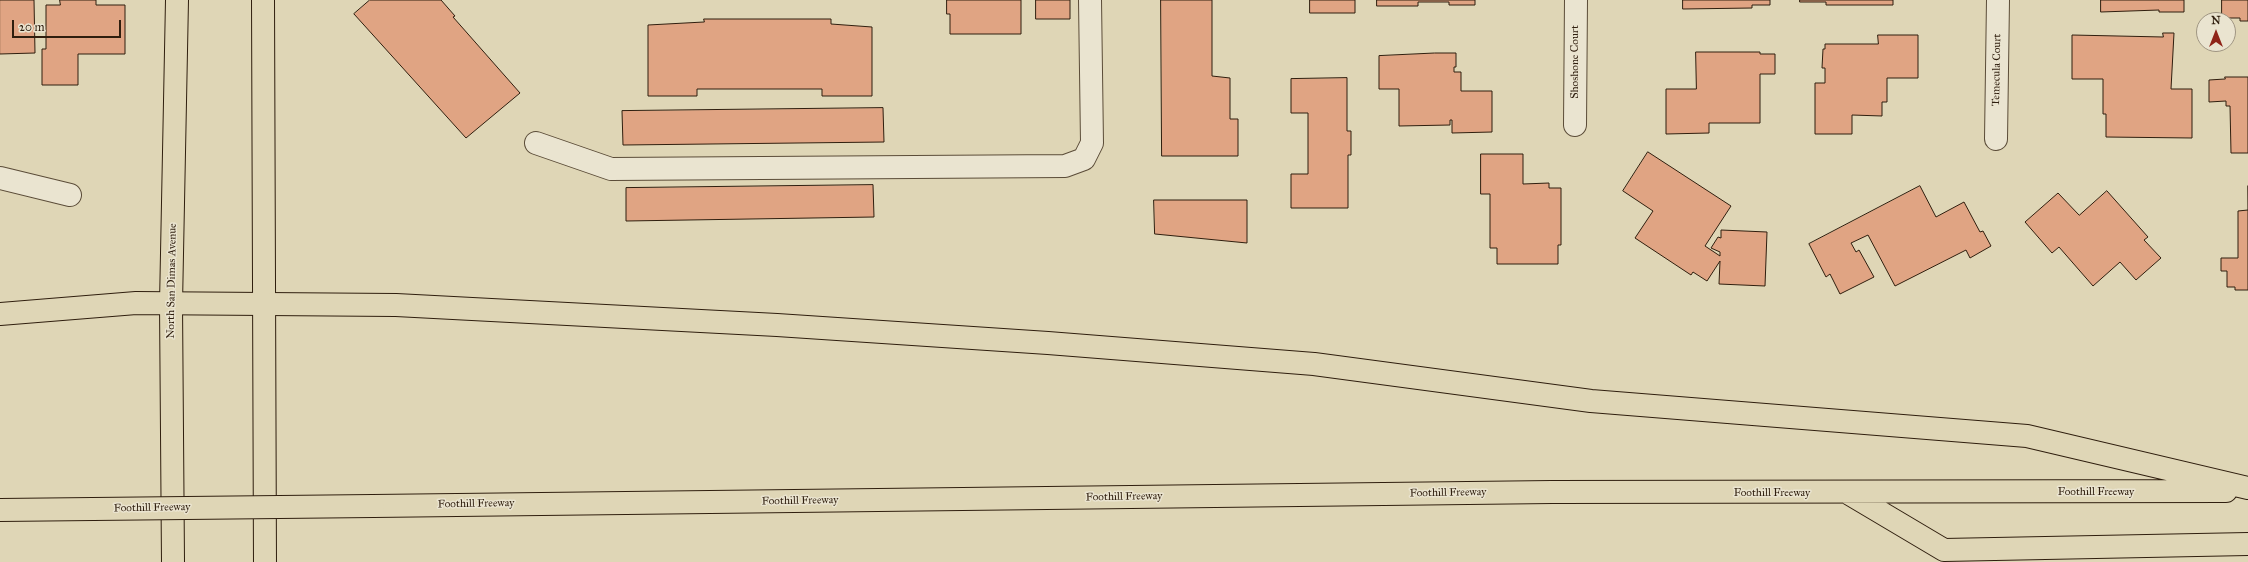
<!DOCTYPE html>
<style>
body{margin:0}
#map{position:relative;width:2248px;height:562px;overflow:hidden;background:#dfd6b6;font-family:"IM FELL Great Primer",serif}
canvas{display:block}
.north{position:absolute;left:2196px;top:12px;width:40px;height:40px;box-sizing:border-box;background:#eae4d0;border:1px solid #9f9582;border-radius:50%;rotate:0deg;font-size:11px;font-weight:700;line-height:16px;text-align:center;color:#2f1e0e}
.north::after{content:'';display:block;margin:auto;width:14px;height:18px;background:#8f2418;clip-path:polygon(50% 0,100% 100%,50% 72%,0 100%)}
.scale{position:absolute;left:12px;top:20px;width:109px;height:18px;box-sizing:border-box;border:2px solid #2f1e0e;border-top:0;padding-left:5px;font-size:12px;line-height:14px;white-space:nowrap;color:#2f1e0e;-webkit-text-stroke:3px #eae4d0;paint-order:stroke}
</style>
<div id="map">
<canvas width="2248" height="562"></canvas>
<div class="north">N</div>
<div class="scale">20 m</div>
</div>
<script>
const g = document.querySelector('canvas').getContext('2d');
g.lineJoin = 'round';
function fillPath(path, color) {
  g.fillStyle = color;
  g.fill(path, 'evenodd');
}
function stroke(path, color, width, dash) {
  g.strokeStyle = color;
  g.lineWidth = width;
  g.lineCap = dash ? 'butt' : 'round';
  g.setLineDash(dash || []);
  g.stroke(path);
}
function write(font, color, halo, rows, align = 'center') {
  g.font = font + ' "IM FELL Great Primer",serif';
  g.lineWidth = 3;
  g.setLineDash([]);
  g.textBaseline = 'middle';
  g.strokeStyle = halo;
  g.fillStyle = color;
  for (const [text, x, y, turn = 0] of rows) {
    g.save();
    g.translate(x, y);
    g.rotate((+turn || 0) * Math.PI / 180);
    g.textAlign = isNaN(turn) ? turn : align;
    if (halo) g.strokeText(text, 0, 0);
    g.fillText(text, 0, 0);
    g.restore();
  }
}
const building = new Path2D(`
 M 0,0 L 34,0 L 35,53 L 0,54 Z
 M 60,0 L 96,0 L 96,5 L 125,5 L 125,54 L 78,54 L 78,85 L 42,85 L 42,49 L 46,49 L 46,5 L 60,5 Z
 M 370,0 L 441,0 L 455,16 L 453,17 L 520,93 L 466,138 L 354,14 Z
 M 947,0 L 1021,0 L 1021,34 L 950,34 L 950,14 L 947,14 Z
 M 1036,0 L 1070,0 L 1070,19 L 1036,19 Z
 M 1161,0 L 1212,0 L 1212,76 L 1230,78 L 1230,119 L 1238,119 L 1238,156 L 1162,156 Z
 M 1310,0 L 1355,0 L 1355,13 L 1310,13 Z
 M 1377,0 L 1475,0 L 1475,5 L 1449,5 L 1449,2 L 1418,2 L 1418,6 L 1377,6 Z
 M 1683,0 L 1770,0 L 1770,5 L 1752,5 L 1752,8 L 1683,9 Z
 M 1800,0 L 1893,0 L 1893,5 L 1826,5 L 1826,2 L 1800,2 Z
 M 2101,0 L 2184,0 L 2184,12 L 2159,12 L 2159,10 L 2101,12 Z
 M 2222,0 L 2248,0 L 2248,21 L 2240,21 L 2240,18 L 2222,18 Z
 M 704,19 L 831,19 L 831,24 L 872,27 L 872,96 L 822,96 L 822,89 L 697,89 L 697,96 L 648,96 L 648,25 L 704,22 Z
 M 2163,33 L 2174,33 L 2171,89 L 2192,89 L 2192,138 L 2106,137 L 2106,114 L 2103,114 L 2103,79 L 2072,79 L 2072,35 L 2163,37 Z
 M 1878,35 L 1918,35 L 1918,78 L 1887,78 L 1887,102 L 1882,102 L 1882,116 L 1852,115 L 1852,134 L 1815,134 L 1815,83 L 1825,83 L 1825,68 L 1822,68 L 1823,49 L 1825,49 L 1825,44 L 1878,44 Z
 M 1696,52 L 1760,52 L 1760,54 L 1775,54 L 1775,74 L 1760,74 L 1760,123 L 1709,123 L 1709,133 L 1666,134 L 1666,89 L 1696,89 Z
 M 1435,53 L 1456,53 L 1456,67 L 1454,67 L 1454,72 L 1461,72 L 1461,91 L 1492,91 L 1492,132 L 1452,133 L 1452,120 L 1450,120 L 1450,125 L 1399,126 L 1399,89 L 1379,89 L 1379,56 Z
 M 2225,77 L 2248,77 L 2248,153 L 2231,153 L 2230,106 L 2226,106 L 2226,101 L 2209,102 L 2209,80 L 2225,79 Z
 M 1347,78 L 1347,131 L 1351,131 L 1351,155 L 1348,155 L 1348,208 L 1291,208 L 1291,174 L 1308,174 L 1308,113 L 1291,113 L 1291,79 Z
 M 883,108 L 884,142 L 623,145 L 622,111 Z
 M 1648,152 L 1731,206 L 1705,246 L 1720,256 L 1720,252 L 1711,248 L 1718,237 L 1721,238 L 1721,230 L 1767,232 L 1765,286 L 1719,284 L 1720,261 L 1707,281 L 1693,272 L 1691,275 L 1635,238 L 1653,211 L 1623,191 Z
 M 1481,154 L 1523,154 L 1523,184 L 1549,183 L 1549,188 L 1561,188 L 1561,245 L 1558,245 L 1558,264 L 1497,264 L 1497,248 L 1490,248 L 1490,194 L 1481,194 Z
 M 873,185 L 874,217 L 626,221 L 626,188 Z
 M 1920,186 L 1936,217 L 1964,202 L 1980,232 L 1983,231 L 1991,246 L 1970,258 L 1966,250 L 1895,286 L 1868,235 L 1851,243 L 1856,252 L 1859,250 L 1874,277 L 1840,294 L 1830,274 L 1826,277 L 1809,244 Z
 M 2248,186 L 2248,290 L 2235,290 L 2235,287 L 2227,287 L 2227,271 L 2221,271 L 2221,258 L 2238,258 L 2238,211 L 2248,210 Z
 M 2107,191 L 2148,237 L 2144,240 L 2161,258 L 2136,280 L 2120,262 L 2093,286 L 2059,247 L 2052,253 L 2025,222 L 2058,193 L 2079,215 Z
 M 1154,200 L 1247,200 L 1247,243 L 1155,234 Z`);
fillPath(building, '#e0a483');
stroke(building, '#2f1e0e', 1);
const minor = new Path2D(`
 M 1575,125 L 1576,0
 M 1996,139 L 1998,0
 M 536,143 L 611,169 L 1065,166 L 1084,159 L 1092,143 L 1090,0
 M 0,178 L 70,195`);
const major = new Path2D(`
 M 263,0 L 265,562
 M 173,562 L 171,304 L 177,0`);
const highway = new Path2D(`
 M 0,314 L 136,303 L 396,305 L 777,325 L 1048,343 L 1314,364 L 1591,401 L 2027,436 L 2248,488
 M 1848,493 L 1944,550 L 2248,544
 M 373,506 L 1552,492 L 2226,491
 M 0,510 L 93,509`);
stroke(minor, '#5b4c38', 24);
stroke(major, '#2f1e0e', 24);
stroke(highway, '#2f1e0e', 24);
stroke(minor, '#eae4d0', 22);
stroke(major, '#dfd6b6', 22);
stroke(highway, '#dfd6b6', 22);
const highwayBridge = new Path2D(`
 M 93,509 L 373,506`);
stroke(highwayBridge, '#2f1e0e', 24, []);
stroke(highwayBridge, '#dfd6b6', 22);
write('11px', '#2f1e0e', '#eae4d0', [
 ["Shoshone Court",1575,62,-90],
 ["Temecula Court",1997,70,-89],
 ["North San Dimas Avenue",172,281,-89],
 ["Foothill Freeway",2096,492],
 ["Foothill Freeway",1448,493,-1],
 ["Foothill Freeway",1772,493],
 ["Foothill Freeway",1124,497,-1],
 ["Foothill Freeway",800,501,-1],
 ["Foothill Freeway",476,504,-1],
 ["Foothill Freeway",152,508,-1]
]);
</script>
